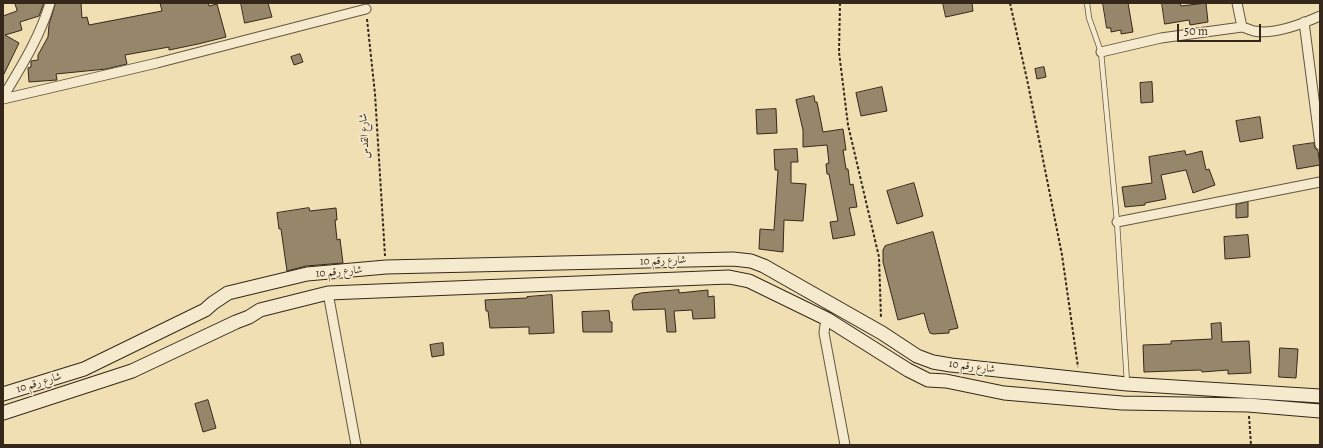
<!DOCTYPE html>
<meta charset="utf-8">
<style>
body{margin:0}
#map{position:relative;width:1323px;height:448px;overflow:hidden;background:#efdfb3;font-family:Alegreya,serif}
canvas{display:block}
.frame{position:absolute;inset:0;border:4px solid #35281b;pointer-events:none}
.scale{position:absolute;left:1177px;top:24px;width:84px;height:18px;box-sizing:border-box;border:2px solid #35281b;border-top:0;padding-left:5px;font-size:12px;line-height:14px;white-space:nowrap;color:#35281b;-webkit-text-stroke:3px #f5eace;paint-order:stroke}
</style>
<div id="map">
<canvas width="1323" height="448"></canvas>
<div class="frame"></div>
<div class="scale">50 m</div>
</div>
<script>
const g = document.querySelector('canvas').getContext('2d');
g.lineJoin = 'round';
function fillPath(path, color) {
  g.fillStyle = color;
  g.fill(path, 'evenodd');
}
function stroke(path, color, width, dash) {
  g.strokeStyle = color;
  g.lineWidth = width;
  g.lineCap = dash ? 'butt' : 'round';
  g.setLineDash(dash || []);
  g.stroke(path);
}
function write(font, color, halo, rows, align = 'center') {
  g.font = font + ' Alegreya,Amiri,serif';
  g.lineWidth = 3;
  g.setLineDash([]);
  g.textBaseline = 'middle';
  g.strokeStyle = halo;
  g.fillStyle = color;
  for (const [text, x, y, turn = 0] of rows) {
    g.save();
    g.translate(x, y);
    g.rotate((+turn || 0) * Math.PI / 180);
    g.textAlign = isNaN(turn) ? turn : align;
    if (halo) g.strokeText(text, 0, 0);
    g.fillText(text, 0, 0);
    g.restore();
  }
}
const building = new Path2D(`
 M 15,3 L 44,3 L 39,16 L 20,22 L 22,30 L 5,35 L 19,43 L 3,76 L 3,16 L 17,11 Z
 M 56,3 L 81,3 L 82,18 L 87,17 L 89,25 L 162,11 L 160,3 L 208,3 L 209,6 L 217,4 L 226,37 L 198,44 L 169,50 L 169,47 L 125,55 L 127,64 L 106,69 L 56,74 L 57,80 L 29,82 L 28,68 L 31,67 L 31,61 L 38,60 L 38,55 L 48,37 L 49,25 Z
 M 241,3 L 268,3 L 272,17 L 245,23 Z
 M 943,3 L 972,3 L 973,11 L 946,17 Z
 M 1103,3 L 1128,3 L 1133,32 L 1121,34 L 1121,30 L 1111,32 L 1111,28 L 1107,28 Z
 M 1162,3 L 1180,3 L 1181,6 L 1206,3 L 1208,22 L 1190,25 L 1189,20 L 1165,24 Z
 M 300,54 L 303,62 L 294,65 L 291,57 Z
 M 1044,67 L 1046,77 L 1037,79 L 1035,69 Z
 M 1152,82 L 1153,102 L 1141,103 L 1140,83 Z
 M 882,87 L 887,111 L 861,116 L 856,93 Z
 M 814,96 L 815,102 L 817,102 L 823,132 L 843,129 L 846,150 L 843,150 L 846,169 L 848,169 L 850,185 L 853,184 L 857,207 L 849,208 L 855,235 L 833,239 L 830,222 L 838,221 L 829,174 L 827,174 L 826,164 L 829,163 L 827,145 L 803,147 L 803,130 L 796,100 Z
 M 776,109 L 777,133 L 757,134 L 756,110 Z
 M 1260,117 L 1263,138 L 1240,142 L 1236,121 Z
 M 1314,143 L 1315,148 L 1318,151 L 1320,165 L 1297,169 L 1293,146 Z
 M 797,149 L 798,162 L 791,162 L 791,183 L 806,184 L 803,221 L 784,220 L 783,252 L 759,249 L 760,229 L 774,230 L 778,170 L 775,170 L 774,150 Z
 M 1185,151 L 1186,155 L 1202,151 L 1206,170 L 1209,169 L 1215,185 L 1193,193 L 1186,170 L 1161,175 L 1166,199 L 1145,203 L 1145,205 L 1125,207 L 1122,187 L 1152,183 L 1149,157 Z
 M 914,183 L 923,216 L 897,224 L 887,191 Z
 M 1248,202 L 1248,217 L 1236,218 L 1236,205 Z
 M 309,208 L 310,211 L 336,208 L 337,220 L 335,220 L 337,240 L 340,239 L 343,263 L 306,266 L 287,271 L 281,229 L 279,229 L 277,213 Z
 M 933,232 L 958,328 L 949,330 L 949,333 L 933,334 L 930,333 L 928,328 L 924,313 L 898,320 L 883,262 L 883,250 L 885,246 Z
 M 1248,235 L 1250,257 L 1225,259 L 1224,237 Z
 M 679,290 L 679,293 L 708,290 L 708,297 L 714,296 L 715,318 L 693,319 L 692,310 L 674,311 L 676,332 L 667,332 L 665,309 L 633,310 L 632,301 L 635,295 L 641,293 Z
 M 552,295 L 554,333 L 529,334 L 529,327 L 490,328 L 488,311 L 486,311 L 485,300 L 527,298 L 527,297 Z
 M 609,311 L 610,322 L 612,322 L 612,332 L 583,332 L 582,312 Z
 M 1221,323 L 1222,342 L 1249,341 L 1251,373 L 1228,374 L 1228,370 L 1202,372 L 1201,370 L 1144,372 L 1143,345 L 1171,344 L 1171,341 L 1212,339 L 1211,324 Z
 M 443,343 L 444,355 L 432,357 L 430,345 Z
 M 1280,348 L 1298,349 L 1296,378 L 1279,377 Z
 M 208,400 L 216,428 L 203,432 L 195,404 Z`);
fillPath(building, '#96876a');
stroke(building, '#35281b', 1);
const lane = new Path2D(`
 M 1087,3 L 1089,18 L 1101,52 L 1117,222 L 1127,383`);
const street = new Path2D(`
 M 1304,22 L 1320,145
 M 1242,27 C 1246,28 1250,30 1254,31 C 1273,35 1302,24 1320,16
 M 1101,52 L 1161,38 L 1242,27 L 1237,3
 M 3,97 C 21,67 40,37 50,3
 M 3,99 L 157,63 L 366,9
 M 1117,222 L 1320,182
 M 328,293 L 356,445
 M 827,319 L 825,325 L 824,333 L 845,445`);
const secondary = new Path2D(`
 M 3,394 L 84,369 L 205,310 L 213,303 L 228,293 L 307,274 L 386,267 L 733,259 L 751,261 L 764,266 L 882,333 L 917,356 L 933,362 L 951,365 L 1127,384 L 1320,396
 M 3,413 L 132,371 L 236,322 L 249,317 L 260,310 L 328,293 L 729,277 L 749,281 L 827,319 L 908,370 L 928,380 L 946,381 L 1004,393 L 1122,403 L 1248,405 L 1320,411`);
stroke(lane, '#645641', 6);
stroke(street, '#645641', 11);
stroke(secondary, '#35281b', 15);
stroke(new Path2D(`
 M 840,3 L 839,52 L 848,125 L 879,257 L 881,318
 M 1010,3 L 1028,84 L 1062,255 L 1078,367
 M 367,19 L 375,94 L 385,256
 M 1249,416 L 1251,445`), '#35281b', 2, [3, 2]);
stroke(lane, '#f5eace', 4.5);
stroke(street, '#f5eace', 9);
stroke(secondary, '#f5eace', 13);
write('11px', '#35281b', '#f5eace', [
 ["شارع القدس",365,136,-94],
 ["شارع رقم 10",663,261,-2],
 ["شارع رقم 10",339,272,-5],
 ["شارع رقم 10",972,367,7],
 ["شارع رقم 10",39,383,-17]
]);
</script>
